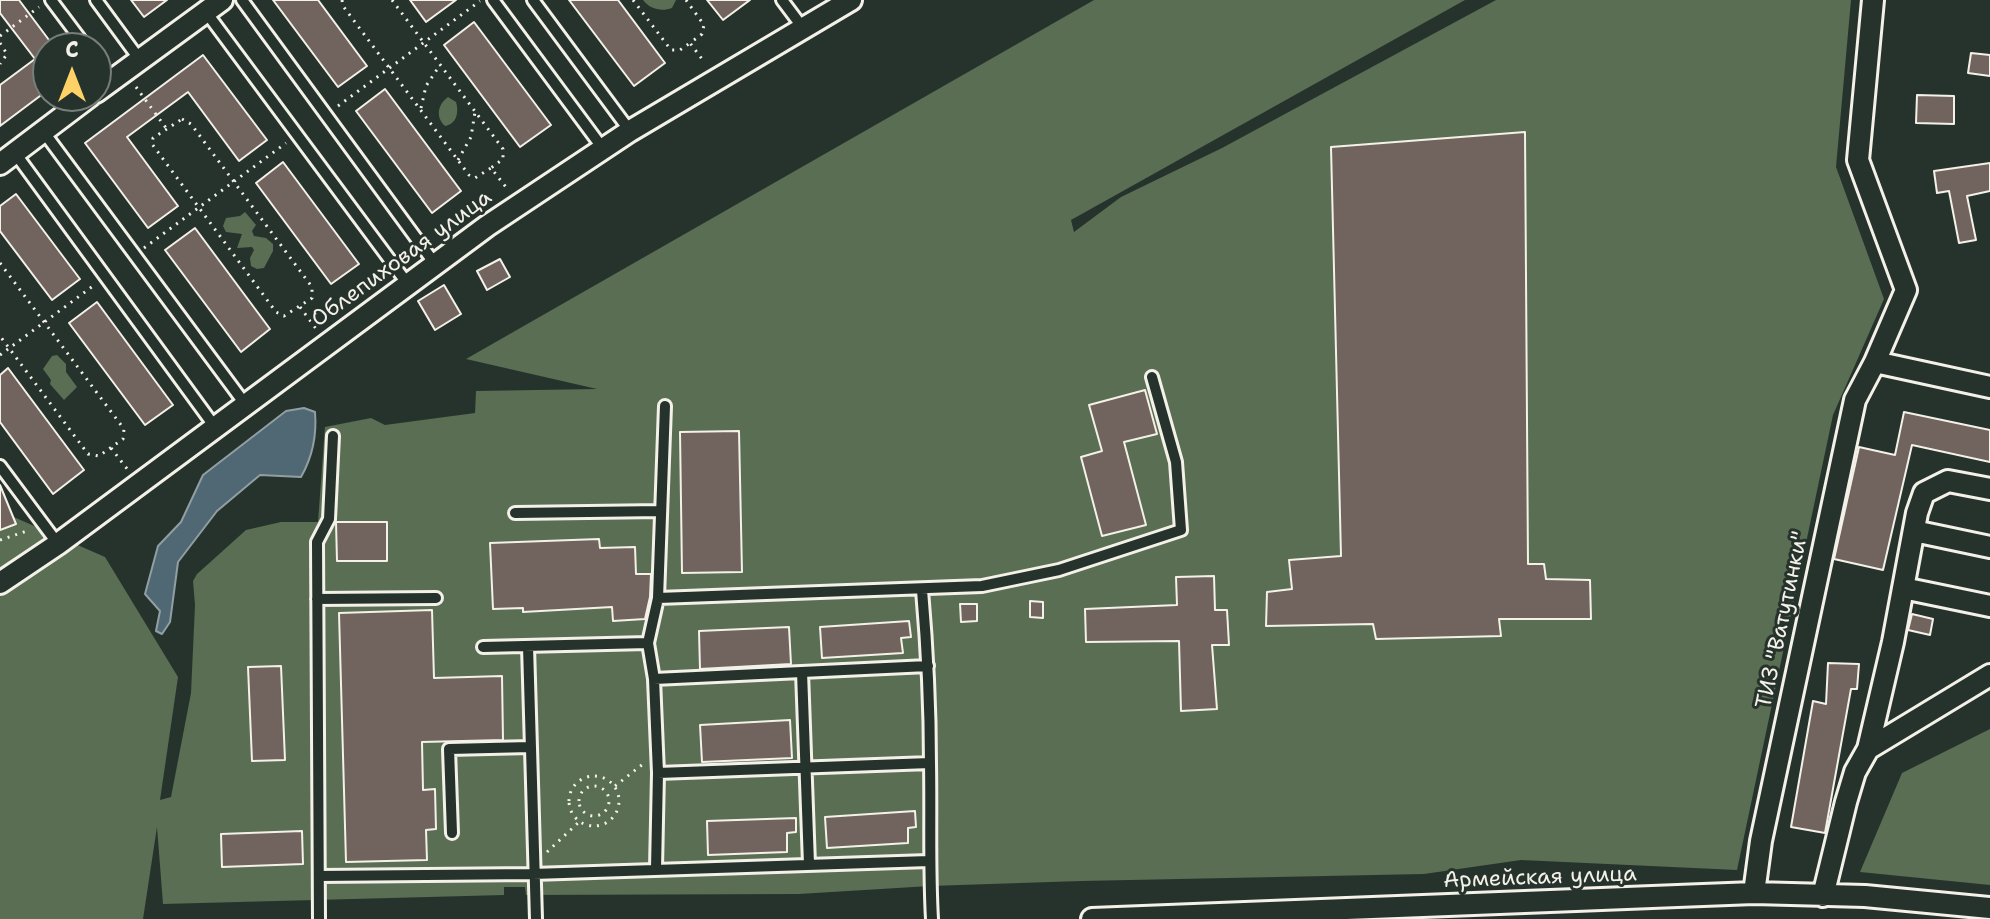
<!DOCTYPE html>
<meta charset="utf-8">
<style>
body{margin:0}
#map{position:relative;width:1990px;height:919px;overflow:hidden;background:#26332d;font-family:"Shantell Sans",sans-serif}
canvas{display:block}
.north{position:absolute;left:32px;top:32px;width:80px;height:80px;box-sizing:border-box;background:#26332d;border:2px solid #787f78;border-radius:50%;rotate:0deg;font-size:22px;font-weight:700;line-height:32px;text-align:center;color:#f4f1e8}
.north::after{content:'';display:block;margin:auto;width:28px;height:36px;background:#ffd166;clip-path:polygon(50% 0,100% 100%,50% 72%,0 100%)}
</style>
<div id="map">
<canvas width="1990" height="919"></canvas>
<div class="north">С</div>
</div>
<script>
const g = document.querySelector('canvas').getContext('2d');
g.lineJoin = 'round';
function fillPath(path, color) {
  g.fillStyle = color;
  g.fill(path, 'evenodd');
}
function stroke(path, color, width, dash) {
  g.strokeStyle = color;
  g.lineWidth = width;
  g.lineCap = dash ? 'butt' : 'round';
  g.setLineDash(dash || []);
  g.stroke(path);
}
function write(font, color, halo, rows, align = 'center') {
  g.font = font + ' "Shantell Sans",sans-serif';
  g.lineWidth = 6;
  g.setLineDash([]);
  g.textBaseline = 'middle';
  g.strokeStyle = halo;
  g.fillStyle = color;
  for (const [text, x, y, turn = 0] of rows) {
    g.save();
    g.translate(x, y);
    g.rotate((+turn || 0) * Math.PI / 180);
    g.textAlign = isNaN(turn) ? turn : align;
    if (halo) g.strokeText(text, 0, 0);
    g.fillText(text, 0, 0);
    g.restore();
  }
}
fillPath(new Path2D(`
 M 643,0 L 676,0 L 672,8 C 661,12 650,9 643,0 Z
 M 1094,0 L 1465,0 L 1071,220 L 1074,232 L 1121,197 L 1222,148 L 1496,0 L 1851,0 L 1836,167 L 1884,299 L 1833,415 L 1737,870 L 1521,860 L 1424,874 L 1081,881 L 930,886 L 799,894 L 526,895 L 525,887 L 504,887 L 504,895 L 163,904 L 157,827 L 143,919 L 0,919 L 0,511 L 105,557 L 178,677 L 160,800 L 171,797 L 191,693 L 195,605 L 193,581 L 197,574 L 246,530 L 281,522 L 318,522 L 325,427 L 371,418 L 385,425 L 475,413 L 476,391 L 597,389 L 466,359 Z
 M 448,97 L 456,102 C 459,112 457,124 445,126 C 435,117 438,104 448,97 Z
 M 245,212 L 256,225 L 252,231 L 254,236 L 266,238 L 273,244 L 273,251 L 264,268 L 257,269 L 251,266 L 250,258 L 254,250 L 252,247 L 237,248 L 242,234 L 226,232 L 223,226 L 226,218 L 240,216 Z
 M 57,355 L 66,364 L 66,372 L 77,387 L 64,400 L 50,384 L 51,380 L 43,369 L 52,356 Z
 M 1990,729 L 1990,885 L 1860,872 L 1902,773 Z`), '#596e52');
const water = new Path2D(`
 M 304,408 L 315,412 C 317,436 313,456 301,477 L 260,475 L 217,511 L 178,562 L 170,622 L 162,634 L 156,631 L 160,611 L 145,594 L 158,546 L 181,522 L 203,475 L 286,411 Z`);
fillPath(water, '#4f6874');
stroke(water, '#919fa2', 2);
const building = new Path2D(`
 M 0,0 L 19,0 L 55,48 L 48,48 L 48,90 L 0,126 L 0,85 L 35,59 L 0,13 Z
 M 131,0 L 167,0 L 144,17 Z
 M 273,0 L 318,0 L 367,66 L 338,87 Z
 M 410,0 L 456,0 L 426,22 Z
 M 569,0 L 618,0 L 665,63 L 634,86 Z
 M 707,0 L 750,0 L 723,20 Z
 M 474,22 L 551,125 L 520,147 L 444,45 Z
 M 1971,53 L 1990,55 L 1990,76 L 1968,73 Z
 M 203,55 L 267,140 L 239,161 L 188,92 L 127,137 L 178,206 L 148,228 L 85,143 Z
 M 385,89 L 461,191 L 432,213 L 356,111 Z
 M 1917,95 L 1954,96 L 1954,124 L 1916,123 Z
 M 1525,132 L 1528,564 L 1544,564 L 1546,579 L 1590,580 L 1591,619 L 1499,619 L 1501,636 L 1376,639 L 1373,624 L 1266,626 L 1267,592 L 1292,589 L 1289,560 L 1341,556 L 1331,147 Z
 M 283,162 L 359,264 L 331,284 L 256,183 Z
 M 1990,163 L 1990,191 L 1967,196 L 1976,240 L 1959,243 L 1949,191 L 1937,193 L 1934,171 Z
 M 16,194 L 80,279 L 52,300 L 0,231 L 0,206 Z
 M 195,228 L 270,329 L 241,352 L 165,250 Z
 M 500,259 L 510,277 L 487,290 L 477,271 Z
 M 444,285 L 461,314 L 435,330 L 418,301 Z
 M 97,302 L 173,405 L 145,425 L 69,323 Z
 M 8,368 L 84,470 L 53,494 L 0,422 L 0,375 Z
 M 1145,390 L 1157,434 L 1124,442 L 1146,525 L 1102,536 L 1081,457 L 1102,451 L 1089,405 Z
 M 1904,412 L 1990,430 L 1990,462 L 1912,445 L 1883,570 L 1834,559 L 1859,447 L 1895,455 Z
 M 739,431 L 742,572 L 682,573 L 680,432 Z
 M 0,485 L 16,524 L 0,530 Z
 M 336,522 L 387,522 L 387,561 L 337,561 Z
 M 599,539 L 600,548 L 635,547 L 636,574 L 651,574 L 650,597 L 645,619 L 613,621 L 612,607 L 523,612 L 523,608 L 493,609 L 490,543 Z
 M 1214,576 L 1215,610 L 1227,610 L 1229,645 L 1212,645 L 1217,709 L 1181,711 L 1179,641 L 1086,642 L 1085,609 L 1177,605 L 1176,577 Z
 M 1030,601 L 1043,602 L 1043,618 L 1030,617 Z
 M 960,604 L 977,604 L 977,621 L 961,622 Z
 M 432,610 L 434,678 L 502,676 L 503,740 L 422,742 L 423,790 L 435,789 L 436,829 L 426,830 L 427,860 L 346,862 L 339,613 Z
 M 1912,614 L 1933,619 L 1930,635 L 1908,630 Z
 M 909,621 L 911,637 L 901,638 L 903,653 L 822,658 L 820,627 Z
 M 789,627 L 791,664 L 700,669 L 699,631 Z
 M 1828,663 L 1859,664 L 1857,689 L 1851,689 L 1825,833 L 1791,827 L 1813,701 L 1826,704 Z
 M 281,666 L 285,760 L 252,761 L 248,667 Z
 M 790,720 L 792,758 L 702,762 L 700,725 Z
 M 915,811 L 916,827 L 908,828 L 908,843 L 827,848 L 825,817 Z
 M 796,818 L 796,832 L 787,833 L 787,852 L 708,855 L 707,821 Z
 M 302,831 L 303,864 L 222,867 L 221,834 Z`);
fillPath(building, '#71645f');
stroke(building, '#f4f1e8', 2);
const service = new Path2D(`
 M 51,0 L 87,48
 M 96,0 L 140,60
 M 242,0 L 435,264
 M 493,0 L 604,150
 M 533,0 L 630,131
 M 782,0 L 803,28
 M 206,12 L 407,283
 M 96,60 L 111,80
 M 43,131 L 245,404
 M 15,153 L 215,427
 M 0,466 L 58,544
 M 515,513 L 661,511
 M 922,590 C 927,647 930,705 930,764 C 931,816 929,867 932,919
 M 658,598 L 982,586 L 1059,570 L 1181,530 L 1176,462 L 1152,377
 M 317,599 L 436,598
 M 528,646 L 536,919
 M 483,647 L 648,643
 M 802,672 L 809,864
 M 654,679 L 928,666
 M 658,773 L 930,763
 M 452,833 L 449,749 L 530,747
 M 656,868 L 658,773 L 654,679 L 648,643 L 658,598 L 665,406
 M 319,876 L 533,874 L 929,861
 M 319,919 L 317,542 L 329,519 L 333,436`);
const minor = new Path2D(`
 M 96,92 L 222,0
 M 0,164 L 90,96
 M 1875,362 L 1990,387
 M 1914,531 L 1990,547
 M 0,583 L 58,544 L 487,226 L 630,131 L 851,0
 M 1903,588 L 1990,606
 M 1868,749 L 1990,675
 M 1754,893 L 1761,841 L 1855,400 L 1875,362 L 1906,290 L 1858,160 L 1873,0
 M 1823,896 L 1846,802 L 1855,772 L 1868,749 L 1893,642 L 1917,513 L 1924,493 L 1948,481 L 1990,489
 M 1092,919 L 1754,893 L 1865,896 L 1990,908`);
stroke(service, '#f4f1e8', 16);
stroke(minor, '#f4f1e8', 26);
stroke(new Path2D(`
 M 342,0 L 343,6 L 469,175 L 475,178 L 491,168
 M 392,0 L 503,149 L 503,159 L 491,168 L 509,191
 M 633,0 L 671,50 L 680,50 L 690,43
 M 686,0 L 704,25 L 702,34 L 690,43 L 705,63
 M 0,36 L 39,7
 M 0,43 L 7,54 L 0,64
 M 136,87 L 166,128
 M 338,106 L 480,1
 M 421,108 L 426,86 L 440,65
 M 182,119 L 191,124 L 312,287 L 312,298 L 284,316 L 276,312 L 152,144 L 153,138 Z
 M 458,160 L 471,137 L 475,112
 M 144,248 L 286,143
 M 0,263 L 124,429 L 123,439 L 99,456 L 88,454 L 0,336
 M 300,307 L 317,330
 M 0,355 L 93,286
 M 111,448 L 128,470
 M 0,540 L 30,530
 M569 801a25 25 0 1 1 50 0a25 25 0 1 1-50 0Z
 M 615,786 L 643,764
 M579 801a15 15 0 1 1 30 0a15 15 0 1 1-30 0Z
 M 547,852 L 579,822`), '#f4f1e8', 3, [2, 6]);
stroke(service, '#26332d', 10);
stroke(minor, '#26332d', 20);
write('22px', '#f4f1e8', '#26332d', [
 ["Облепиховая улица",402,259,-36],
 ["ТИЗ \"Ватутинки\"",1783,620,-78],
 ["Армейская улица",1540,878,-2]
]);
</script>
